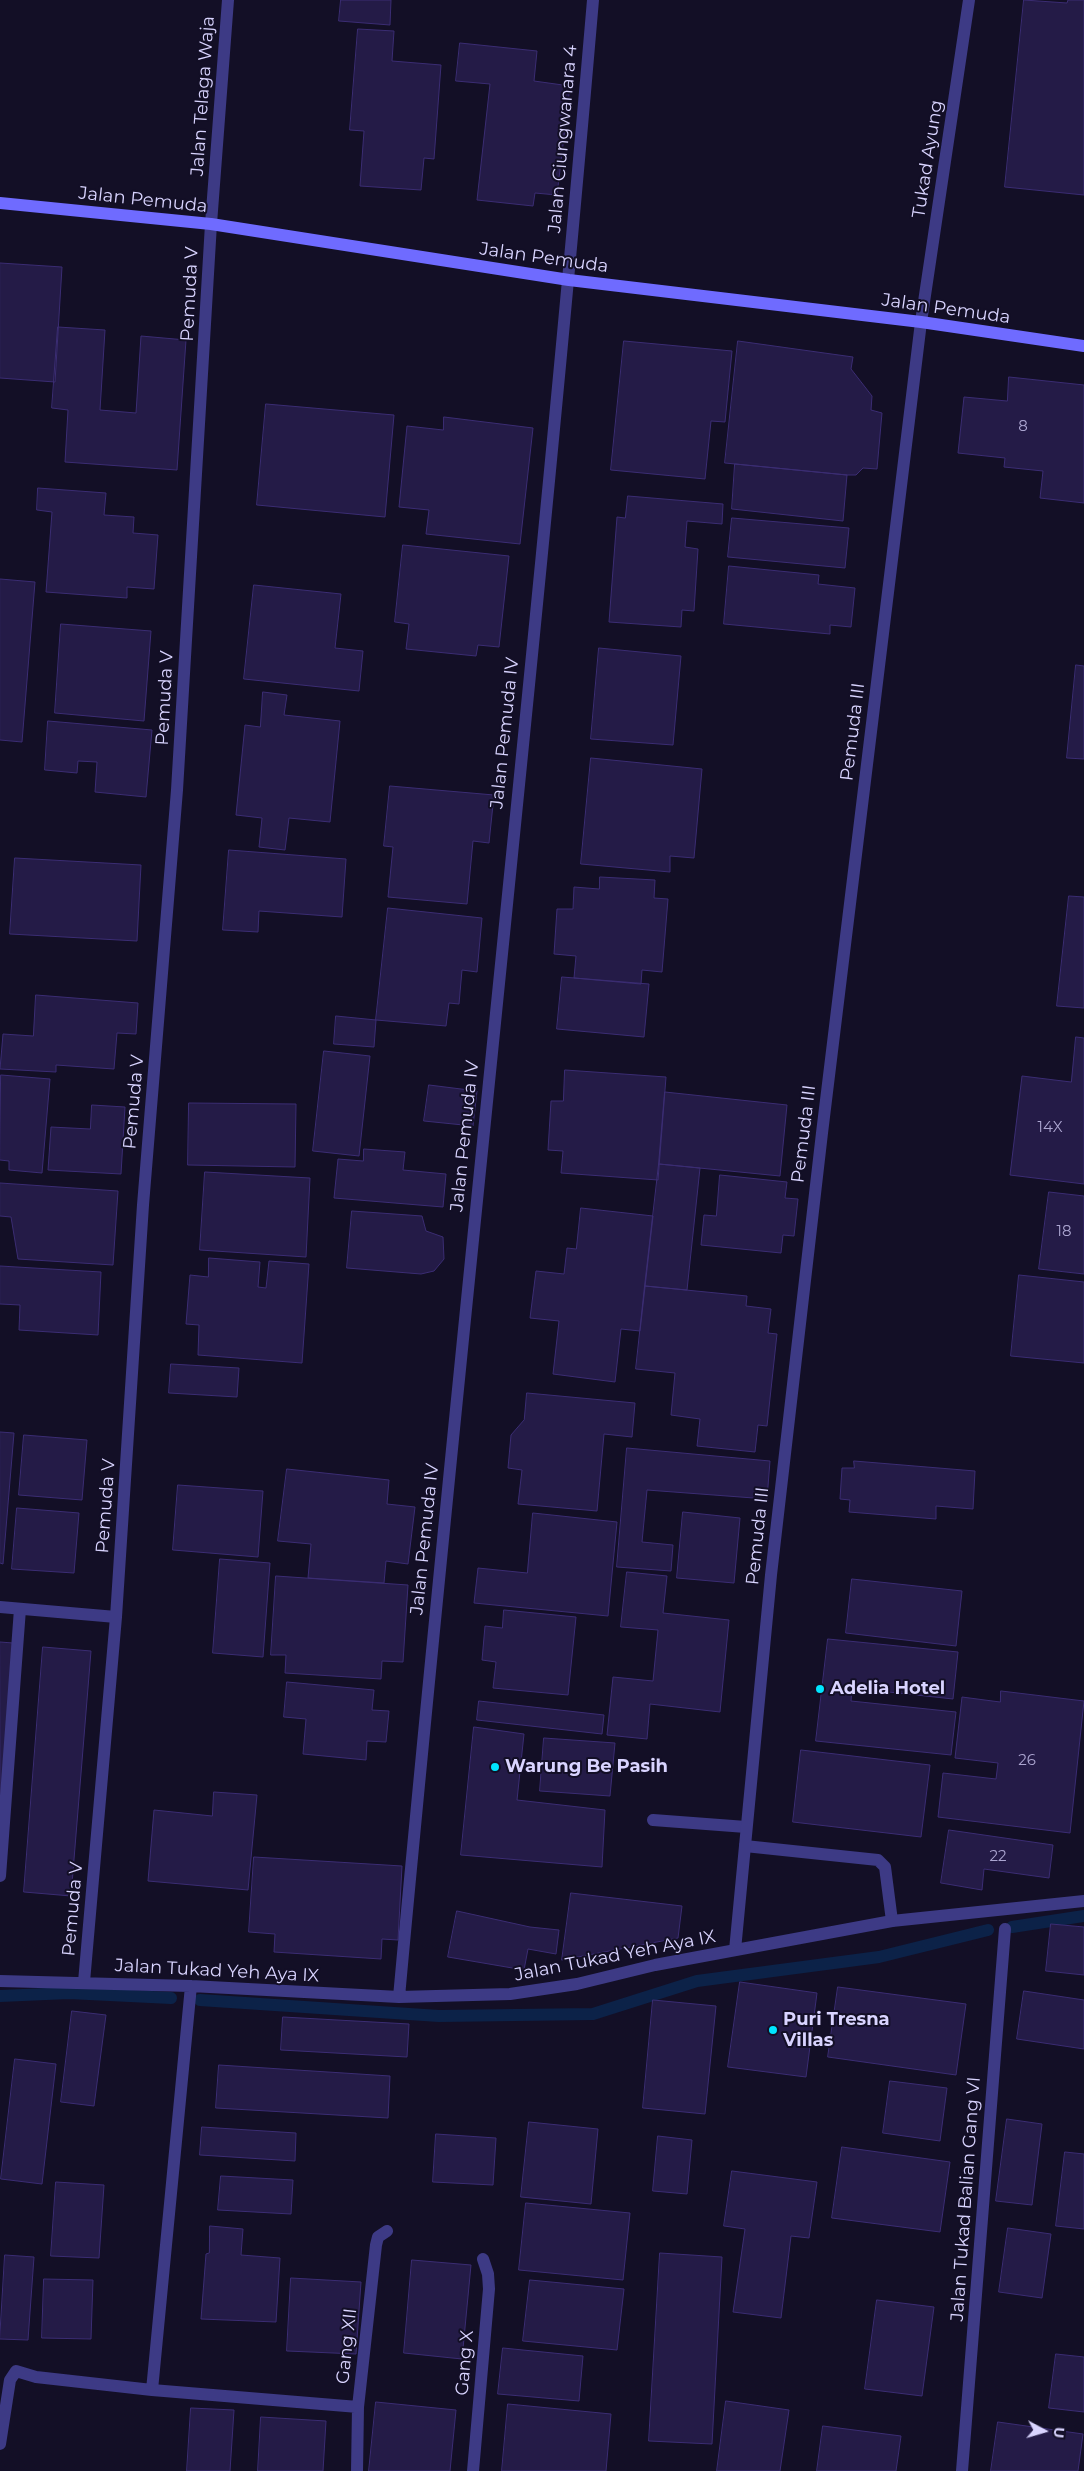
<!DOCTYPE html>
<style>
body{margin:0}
#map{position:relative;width:1084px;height:2471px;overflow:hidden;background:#130f26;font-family:Montserrat,sans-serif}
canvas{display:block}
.north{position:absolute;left:1019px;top:2406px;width:50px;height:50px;-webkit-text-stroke:4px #130f26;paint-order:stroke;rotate:96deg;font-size:14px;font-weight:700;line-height:20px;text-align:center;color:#d9d4ff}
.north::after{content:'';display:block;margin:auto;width:18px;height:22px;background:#d9d4ff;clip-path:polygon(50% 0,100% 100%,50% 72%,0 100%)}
</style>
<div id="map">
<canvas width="1084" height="2471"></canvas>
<div class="north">U</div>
</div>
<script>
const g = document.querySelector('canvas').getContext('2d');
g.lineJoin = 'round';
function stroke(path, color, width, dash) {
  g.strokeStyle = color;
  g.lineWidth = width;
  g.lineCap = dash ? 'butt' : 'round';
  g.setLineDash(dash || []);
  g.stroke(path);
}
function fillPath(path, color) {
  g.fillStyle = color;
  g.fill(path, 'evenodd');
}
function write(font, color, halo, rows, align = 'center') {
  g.font = font + ' Montserrat,sans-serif';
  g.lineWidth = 4;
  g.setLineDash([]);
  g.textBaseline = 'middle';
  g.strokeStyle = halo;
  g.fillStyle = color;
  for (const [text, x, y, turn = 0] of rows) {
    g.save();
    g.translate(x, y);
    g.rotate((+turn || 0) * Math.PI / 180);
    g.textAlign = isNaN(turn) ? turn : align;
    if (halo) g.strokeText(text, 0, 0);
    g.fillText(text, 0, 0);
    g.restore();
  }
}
stroke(new Path2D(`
 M 1012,1927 L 1084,1916
 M 0,1996 L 69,1993 L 171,1998
 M 200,2000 L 439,2016 L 593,2014 L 697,1981 L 879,1957 L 988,1930`), '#0c2248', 12);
const building = new Path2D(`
 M 341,0 L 391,0 L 390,25 L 339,21 Z
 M 1024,0 L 1067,3 L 1068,0 L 1084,0 L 1084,195 L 1005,187 Z
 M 358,29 L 394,31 L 392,61 L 441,65 L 434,159 L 424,158 L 421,190 L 360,186 L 364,131 L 350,130 Z
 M 460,43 L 537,51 L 534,81 L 570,86 L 557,195 L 535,193 L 533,206 L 477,200 L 490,84 L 456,81 Z
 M 0,263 L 62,267 L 55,382 L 0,378 Z
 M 58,327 L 105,330 L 100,410 L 136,413 L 141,336 L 186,340 L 177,470 L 65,462 L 68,410 L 52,408 Z
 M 624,341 L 732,351 L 725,422 L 711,421 L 705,479 L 611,470 Z
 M 738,341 L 853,357 L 851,369 L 872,396 L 871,410 L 882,413 L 877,469 L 863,468 L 856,475 L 847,475 L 725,463 Z
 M 1009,377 L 1084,385 L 1084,503 L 1040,498 L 1043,471 L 1004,467 L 1005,458 L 958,453 L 964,397 L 1007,401 Z
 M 266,404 L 394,415 L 385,517 L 257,505 Z
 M 444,417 L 533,428 L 520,544 L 426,534 L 429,510 L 399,507 L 407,426 L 443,430 Z
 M 735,464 L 847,475 L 843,521 L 732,509 Z
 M 38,488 L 106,493 L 104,515 L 134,517 L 133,533 L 158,535 L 154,589 L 127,587 L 127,598 L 46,592 L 52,512 L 37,510 Z
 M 628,496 L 723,504 L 722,524 L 687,521 L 685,547 L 698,549 L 694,611 L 682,610 L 681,627 L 609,622 L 617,517 L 625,518 Z
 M 732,518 L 849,528 L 845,568 L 728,557 Z
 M 403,545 L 509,556 L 499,647 L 478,645 L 476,656 L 406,649 L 409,624 L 395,622 Z
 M 729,566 L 819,575 L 818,584 L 855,588 L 851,627 L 830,625 L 830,634 L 724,624 Z
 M 0,579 L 35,582 L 22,742 L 0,740 Z
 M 254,585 L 341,594 L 335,648 L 363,651 L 359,691 L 244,679 Z
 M 61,624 L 151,631 L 144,721 L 55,713 Z
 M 599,648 L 681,656 L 673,745 L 591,739 Z
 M 1076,665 L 1084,666 L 1084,759 L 1067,758 Z
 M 263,692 L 287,695 L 284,715 L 340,721 L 330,822 L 289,818 L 285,850 L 259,847 L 262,818 L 236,815 L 245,725 L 260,727 Z
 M 48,721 L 152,730 L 146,797 L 95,792 L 97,762 L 78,761 L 77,773 L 45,770 Z
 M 591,758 L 702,769 L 694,858 L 670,856 L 670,872 L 581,864 Z
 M 390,786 L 494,795 L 489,843 L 473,841 L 467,904 L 388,897 L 393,847 L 384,846 Z
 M 229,850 L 346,859 L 342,917 L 259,911 L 258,932 L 223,930 Z
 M 15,858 L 141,865 L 137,941 L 10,934 Z
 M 600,877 L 655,880 L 654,898 L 668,899 L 662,972 L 642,970 L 641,984 L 574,978 L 576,956 L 554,954 L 557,909 L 573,909 L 574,887 L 599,889 Z
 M 1069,896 L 1084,897 L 1084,1008 L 1057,1006 Z
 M 388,908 L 482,918 L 477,972 L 462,970 L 459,1004 L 449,1003 L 446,1026 L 376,1020 Z
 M 562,977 L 649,984 L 644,1037 L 557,1029 Z
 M 36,995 L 138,1003 L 136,1034 L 117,1033 L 114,1069 L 56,1065 L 56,1072 L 0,1069 L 3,1034 L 33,1036 Z
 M 336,1016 L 376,1020 L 374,1047 L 334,1044 Z
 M 1076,1037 L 1084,1038 L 1084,1184 L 1010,1175 L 1022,1076 L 1071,1082 Z
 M 324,1051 L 370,1056 L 359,1156 L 313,1151 Z
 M 565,1070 L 666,1077 L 658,1180 L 561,1173 L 563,1151 L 548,1150 L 551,1101 L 563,1101 Z
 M 1,1075 L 50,1079 L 42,1173 L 9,1170 L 9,1161 L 0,1160 Z
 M 429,1085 L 477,1091 L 473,1126 L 424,1121 Z
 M 665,1092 L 787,1105 L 780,1176 L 659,1164 Z
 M 189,1103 L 296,1104 L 295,1167 L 188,1165 Z
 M 92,1105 L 125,1107 L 121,1174 L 48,1170 L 51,1127 L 90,1129 Z
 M 364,1149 L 405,1152 L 403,1170 L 446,1174 L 443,1207 L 334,1198 L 338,1159 L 363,1161 Z
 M 659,1164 L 700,1168 L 687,1290 L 645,1286 Z
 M 205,1172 L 310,1178 L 306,1257 L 200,1250 Z
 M 720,1175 L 787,1182 L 785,1198 L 798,1199 L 794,1236 L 783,1235 L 781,1253 L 701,1245 L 704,1215 L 716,1216 Z
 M 0,1183 L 118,1191 L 113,1265 L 18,1259 L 11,1217 L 0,1216 Z
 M 1049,1192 L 1084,1196 L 1084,1274 L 1039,1269 Z
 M 581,1208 L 653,1216 L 640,1331 L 621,1329 L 615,1382 L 553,1374 L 559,1321 L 530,1318 L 536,1271 L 564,1274 L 567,1248 L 576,1249 Z
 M 352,1211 L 422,1216 L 426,1231 L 443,1237 L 444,1259 L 434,1271 L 421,1274 L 347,1268 Z
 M 209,1258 L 260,1262 L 258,1287 L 266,1288 L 269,1261 L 309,1264 L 302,1363 L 198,1355 L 199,1325 L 186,1324 L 190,1275 L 208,1277 Z
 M 0,1266 L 101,1272 L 98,1335 L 19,1330 L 20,1305 L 0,1304 Z
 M 1019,1275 L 1084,1282 L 1084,1363 L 1011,1356 Z
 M 645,1286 L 747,1296 L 746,1306 L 771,1309 L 768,1333 L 777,1334 L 767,1426 L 758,1425 L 755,1452 L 697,1446 L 700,1419 L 671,1415 L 675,1373 L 636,1369 Z
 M 171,1364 L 239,1368 L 237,1397 L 169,1393 Z
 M 527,1393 L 635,1403 L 632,1437 L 604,1434 L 597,1511 L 518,1504 L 522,1470 L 508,1468 L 511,1435 L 524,1420 Z
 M 0,1432 L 14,1433 L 3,1564 L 0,1563 Z
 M 24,1435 L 87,1440 L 82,1500 L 19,1495 Z
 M 627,1448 L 770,1461 L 767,1499 L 647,1490 L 642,1542 L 673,1545 L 671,1571 L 617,1567 Z
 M 854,1461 L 975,1471 L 973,1509 L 936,1506 L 936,1519 L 849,1512 L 850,1500 L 840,1499 L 842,1468 L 854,1468 Z
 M 287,1469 L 389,1480 L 387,1504 L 415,1507 L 408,1564 L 386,1561 L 384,1583 L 308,1578 L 311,1544 L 278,1541 Z
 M 178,1485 L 263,1491 L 258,1557 L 173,1550 Z
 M 17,1508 L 79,1513 L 74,1573 L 12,1569 Z
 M 683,1512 L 740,1518 L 734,1583 L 677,1578 Z
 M 533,1513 L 617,1522 L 608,1616 L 474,1603 L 478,1568 L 527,1573 Z
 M 220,1559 L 270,1563 L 263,1657 L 213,1653 Z
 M 627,1572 L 667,1576 L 663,1613 L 729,1620 L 720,1712 L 650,1704 L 647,1739 L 607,1735 L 613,1677 L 653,1681 L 658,1630 L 621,1627 Z
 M 276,1576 L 408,1585 L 403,1662 L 382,1661 L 381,1679 L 285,1673 L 286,1655 L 271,1655 Z
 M 852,1579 L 962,1591 L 956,1646 L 846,1633 Z
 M 504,1610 L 576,1617 L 568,1695 L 493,1688 L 496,1662 L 482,1660 L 485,1626 L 502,1628 Z
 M 828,1639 L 958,1652 L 953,1699 L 852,1688 L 851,1701 L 956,1712 L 951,1755 L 816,1741 Z
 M 0,1642 L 13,1643 L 0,1850 Z
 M 43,1647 L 91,1651 L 71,1896 L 24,1892 Z
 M 287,1682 L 374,1690 L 372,1710 L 389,1711 L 386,1742 L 367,1741 L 366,1760 L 303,1754 L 306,1719 L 284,1717 Z
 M 1001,1691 L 1084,1701 L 1070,1833 L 938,1817 L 943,1773 L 996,1779 L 998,1763 L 955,1758 L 962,1697 L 1000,1702 Z
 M 479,1701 L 604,1715 L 602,1734 L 477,1720 Z
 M 474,1727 L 524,1734 L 517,1800 L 605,1810 L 602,1867 L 461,1855 Z
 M 544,1738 L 615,1743 L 610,1796 L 540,1791 Z
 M 801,1750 L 930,1765 L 921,1837 L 793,1822 Z
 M 214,1792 L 257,1795 L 248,1890 L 148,1881 L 154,1810 L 212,1816 Z
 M 949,1830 L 1053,1845 L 1049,1878 L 984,1869 L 982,1890 L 941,1883 Z
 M 254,1857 L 402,1866 L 398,1940 L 382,1939 L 381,1959 L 274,1952 L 275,1934 L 249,1932 Z
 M 571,1893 L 682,1906 L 678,1938 L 562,1960 Z
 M 457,1911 L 530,1927 L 559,1930 L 556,1954 L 528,1949 L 524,1970 L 448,1957 Z
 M 1051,1924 L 1084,1927 L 1084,1975 L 1046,1971 Z
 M 740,1982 L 817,1993 L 806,2077 L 728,2067 Z
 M 838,1987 L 966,2004 L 956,2075 L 828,2057 Z
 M 1024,1991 L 1084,2000 L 1084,2049 L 1017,2039 Z
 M 653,2000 L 716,2006 L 705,2114 L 643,2108 Z
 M 72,2011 L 106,2015 L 94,2106 L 61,2102 Z
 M 283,2017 L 409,2024 L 407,2057 L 281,2050 Z
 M 15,2059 L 56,2064 L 42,2184 L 1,2179 Z
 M 219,2065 L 390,2076 L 388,2118 L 216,2108 Z
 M 890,2081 L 947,2088 L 940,2141 L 883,2133 Z
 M 1007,2119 L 1042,2124 L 1032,2205 L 996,2201 Z
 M 529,2122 L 598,2129 L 591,2204 L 521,2197 Z
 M 202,2127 L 296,2133 L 295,2161 L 200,2155 Z
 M 436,2134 L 496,2138 L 493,2185 L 433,2182 Z
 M 658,2136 L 692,2140 L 687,2194 L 653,2191 Z
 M 842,2147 L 950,2162 L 940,2232 L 832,2218 Z
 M 1065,2152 L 1084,2154 L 1084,2229 L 1056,2226 Z
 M 732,2171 L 817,2182 L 809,2238 L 791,2236 L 781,2318 L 733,2312 L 745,2229 L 724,2226 Z
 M 221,2176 L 293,2180 L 291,2214 L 218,2210 Z
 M 56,2182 L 104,2185 L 99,2258 L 51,2256 Z
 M 526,2203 L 630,2213 L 623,2280 L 519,2270 Z
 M 210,2226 L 243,2229 L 241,2255 L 280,2258 L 276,2322 L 201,2319 L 206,2254 L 209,2253 Z
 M 1008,2228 L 1051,2234 L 1042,2298 L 999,2292 Z
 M 660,2253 L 722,2257 L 712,2444 L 649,2441 Z
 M 5,2255 L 34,2257 L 28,2340 L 0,2339 Z
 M 412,2260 L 471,2265 L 462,2359 L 404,2353 Z
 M 291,2278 L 361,2282 L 356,2354 L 287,2351 Z
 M 44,2279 L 93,2280 L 91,2339 L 42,2338 Z
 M 530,2280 L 624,2289 L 617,2350 L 523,2341 Z
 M 877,2300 L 934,2307 L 922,2396 L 865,2389 Z
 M 503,2348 L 583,2356 L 579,2401 L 498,2394 Z
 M 1056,2354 L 1084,2357 L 1084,2412 L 1049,2408 Z
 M 726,2401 L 789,2410 L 780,2471 L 717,2471 Z
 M 376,2402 L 456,2410 L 450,2471 L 369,2471 Z
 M 508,2404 L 611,2414 L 606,2471 L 502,2471 Z
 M 191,2408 L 234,2410 L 230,2471 L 187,2471 Z
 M 261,2417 L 326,2421 L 323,2471 L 258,2471 Z
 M 998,2422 L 1083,2434 L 1078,2471 L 991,2471 Z
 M 823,2426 L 901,2436 L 896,2471 L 817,2471 Z`);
fillPath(building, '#241b47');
stroke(building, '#3b2d73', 1);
stroke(new Path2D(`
 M 653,1820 L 746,1827
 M 745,1846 L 878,1860 L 885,1867 L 892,1921
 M 473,2471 L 489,2289 L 488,2274 L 483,2259`), '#3d3a85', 12);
stroke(new Path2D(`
 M 0,1607 L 116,1617
 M 0,1876 L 20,1609
 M 735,1950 L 771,1575 L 822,1133 L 921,322 L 969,0
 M 0,1981 L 191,1986 L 399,1997 L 510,1994 L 577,1984 L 655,1965 L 892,1921 L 1084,1901
 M 84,1982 L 116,1617 L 143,1205 L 177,790 L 211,224 L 228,0
 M 399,1997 C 460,1331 536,666 593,0
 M 152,2390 L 191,1986
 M 0,2444 L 10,2380 L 16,2371 L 36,2377 L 152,2390 L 358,2407
 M 357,2471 L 358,2407 L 376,2245 L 378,2237 L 387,2231
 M 962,2471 L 1005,1929`), '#3d3a85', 12);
stroke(new Path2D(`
 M 0,203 L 211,224 L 569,280 L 921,322 L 1084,346`), '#6f6bff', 12);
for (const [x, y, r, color] of [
 [820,1689,5,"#00e5ff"],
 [495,1767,5,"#00e5ff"],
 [773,2030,5,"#00e5ff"]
]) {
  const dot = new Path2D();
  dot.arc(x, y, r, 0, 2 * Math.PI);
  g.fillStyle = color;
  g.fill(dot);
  stroke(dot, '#130f26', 2);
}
write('15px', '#aca6d1', null, [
 ["8",1023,427],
 ["14X",1050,1128],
 ["18",1064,1232],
 ["26",1027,1761],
 ["22",998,1857]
]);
write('18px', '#d9d4ff', '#130f26', [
 ["Jalan Telaga Waja",203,96,-86],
 ["Jalan Ciungwanara 4",563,139,-85],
 ["Tukad Ayung",928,159,-81],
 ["Jalan Pemuda",143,200,6],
 ["Jalan Pemuda",544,258,8],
 ["Pemuda V",190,294,-87],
 ["Jalan Pemuda",946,309,8],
 ["Pemuda V",165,698,-87],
 ["Pemuda III",853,732,-83],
 ["Jalan Pemuda IV",505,733,-84],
 ["Pemuda V",134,1102,-85],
 ["Pemuda III",804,1134,-83],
 ["Jalan Pemuda IV",465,1136,-84],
 ["Pemuda V",106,1506,-86],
 ["Pemuda III",758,1536,-84],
 ["Jalan Pemuda IV",425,1539,-84],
 ["Pemuda V",73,1909,-85],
 ["Jalan Tukad Yeh Aya IX",615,1956,-11],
 ["Jalan Tukad Yeh Aya IX",217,1971,3],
 ["Jalan Tukad Balian Gang VI",966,2199,-86],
 ["Gang XII",347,2346,-84],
 ["Gang X",465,2363,-85]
]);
write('bold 18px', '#d9d4ff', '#130f26', [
 ["Adelia Hotel",830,1689],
 ["Warung Be Pasih",505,1767],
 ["Puri Tresna",783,2020],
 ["Villas",783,2041]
], 'left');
</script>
